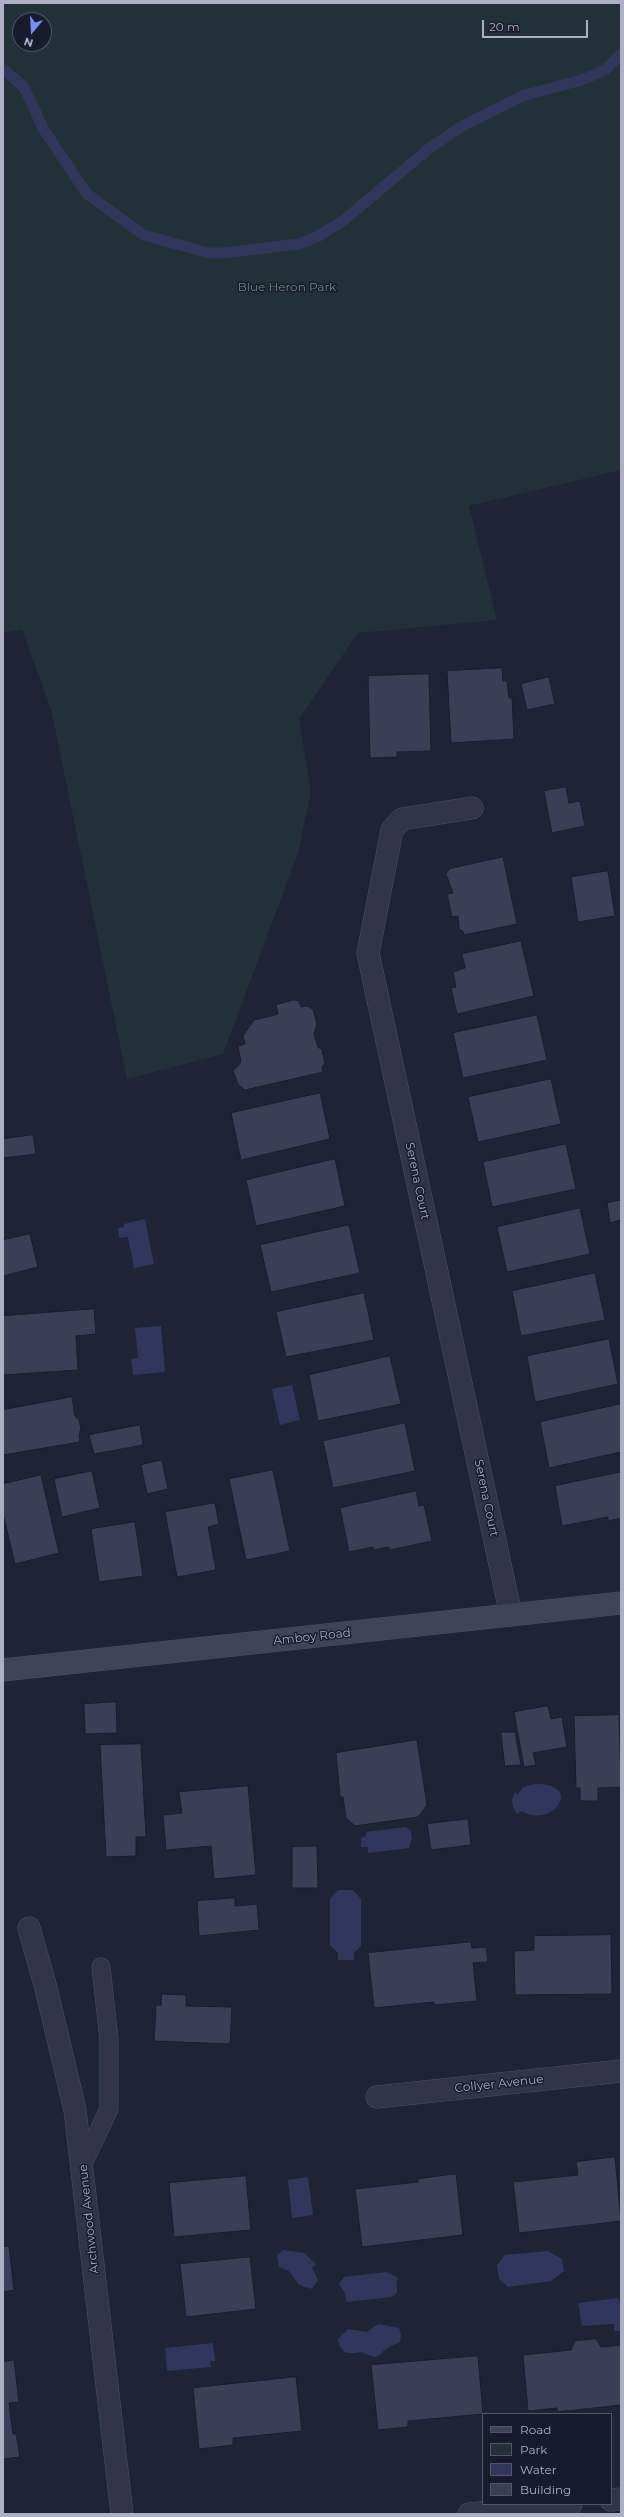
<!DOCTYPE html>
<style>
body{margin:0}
#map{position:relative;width:624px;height:2517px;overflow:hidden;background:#1f2336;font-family:Montserrat,sans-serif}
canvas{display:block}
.frame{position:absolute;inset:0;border:4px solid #adafc4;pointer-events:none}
.legend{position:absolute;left:482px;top:2413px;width:130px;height:92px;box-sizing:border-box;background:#181b2b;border:1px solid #545668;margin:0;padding:5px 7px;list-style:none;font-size:12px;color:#adafc4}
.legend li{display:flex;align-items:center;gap:8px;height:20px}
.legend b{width:20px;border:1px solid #545668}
.north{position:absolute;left:12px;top:12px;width:40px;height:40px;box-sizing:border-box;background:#181b2b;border:1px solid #545668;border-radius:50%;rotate:198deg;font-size:11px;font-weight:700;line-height:16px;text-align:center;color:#adafc4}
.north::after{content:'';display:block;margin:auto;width:14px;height:18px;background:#7e8cf7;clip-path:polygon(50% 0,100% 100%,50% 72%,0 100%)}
.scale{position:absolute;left:482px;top:20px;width:106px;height:18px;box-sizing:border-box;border:2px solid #adafc4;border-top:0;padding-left:5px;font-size:12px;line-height:14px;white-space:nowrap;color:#adafc4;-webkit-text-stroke:3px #181b2b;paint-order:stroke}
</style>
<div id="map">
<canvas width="624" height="2517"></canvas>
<div class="frame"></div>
<ul class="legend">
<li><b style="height:5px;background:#414359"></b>Road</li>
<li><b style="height:11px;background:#223038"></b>Park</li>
<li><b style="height:11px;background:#31375b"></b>Water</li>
<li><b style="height:11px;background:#3b3e56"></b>Building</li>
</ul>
<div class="north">N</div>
<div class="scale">20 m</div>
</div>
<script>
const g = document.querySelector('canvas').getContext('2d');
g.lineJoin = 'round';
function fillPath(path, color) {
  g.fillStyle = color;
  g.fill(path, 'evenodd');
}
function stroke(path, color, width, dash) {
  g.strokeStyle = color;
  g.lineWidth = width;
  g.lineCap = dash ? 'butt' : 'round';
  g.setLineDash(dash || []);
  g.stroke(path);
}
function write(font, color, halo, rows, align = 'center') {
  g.font = font + ' Montserrat,sans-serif';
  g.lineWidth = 3;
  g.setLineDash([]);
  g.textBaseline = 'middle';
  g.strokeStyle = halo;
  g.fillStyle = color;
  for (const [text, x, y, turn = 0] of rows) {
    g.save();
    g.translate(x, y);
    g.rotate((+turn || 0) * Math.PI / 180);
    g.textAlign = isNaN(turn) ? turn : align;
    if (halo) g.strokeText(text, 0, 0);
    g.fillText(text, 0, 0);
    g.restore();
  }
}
fillPath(new Path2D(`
 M 3,3 L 621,3 L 621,470 L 469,506 L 497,620 L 358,633 L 299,719 L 311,792 L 298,853 L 223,1054 L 127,1079 L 51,709 L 22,630 L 3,633 ZM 20,20 L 44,20 L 44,44 L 20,44 Z`), '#223038');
fillPath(new Path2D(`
 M 145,1219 L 154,1264 L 134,1268 L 128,1237 L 119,1238 L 118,1228 L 124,1227 L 124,1224 Z
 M 161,1326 L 165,1372 L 133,1375 L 131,1359 L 138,1358 L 135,1328 Z
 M 292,1385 L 300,1420 L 280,1425 L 272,1389 Z
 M 535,1784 C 586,1784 551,1830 522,1811 L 517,1814 C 512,1806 510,1800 515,1792 L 518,1794 L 523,1787 Z
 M 406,1827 L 411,1831 L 412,1839 L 409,1848 L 368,1853 L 368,1847 L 361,1847 L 361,1838 L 366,1836 L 366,1832 Z
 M 338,1890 L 353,1890 L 361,1899 L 361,1946 L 354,1953 L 354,1960 L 338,1960 L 338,1953 L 330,1945 L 330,1899 Z
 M 308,2177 L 313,2215 L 292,2218 L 288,2180 Z
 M 283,2250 L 304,2253 L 316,2264 L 312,2268 L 318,2280 L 312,2289 L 299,2285 L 289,2271 L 279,2267 L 277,2256 Z
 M 548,2251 L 562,2259 L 564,2271 L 551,2281 L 508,2287 L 499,2279 L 497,2265 L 505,2255 Z
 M 386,2272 L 397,2277 L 397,2292 L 392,2297 L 346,2302 L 345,2293 L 339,2284 L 344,2277 Z
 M 618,2298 L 621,2305 L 621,2331 L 614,2331 L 614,2324 L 582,2326 L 578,2303 Z
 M 378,2324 L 399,2328 L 401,2335 L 400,2342 C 397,2344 394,2344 391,2346 C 373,2356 384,2361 360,2352 C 348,2355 340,2353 338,2339 L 348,2329 L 367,2332 Z
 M 213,2343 L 215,2361 L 210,2361 L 211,2367 L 167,2371 L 165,2348 Z`), '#31375b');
stroke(new Path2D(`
 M 3,69 L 24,87 L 44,130 L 87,194 L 144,235 L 209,253 L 223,253 L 299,244 L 317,237 L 344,220 L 431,147 L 464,125 L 522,96 L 585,79 L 606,69 L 621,54`), '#31375b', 11);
const building = new Path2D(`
 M 502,668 L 503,681 L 507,681 L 509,698 L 512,698 L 514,739 L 451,743 L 447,671 Z
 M 429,674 L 431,751 L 397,752 L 397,757 L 370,758 L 368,676 Z
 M 549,677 L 555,704 L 527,710 L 521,684 Z
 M 566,787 L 569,803 L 580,801 L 585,826 L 552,833 L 544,791 Z
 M 503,857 L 517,924 L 464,935 L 463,931 L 459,929 L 458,916 L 452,917 L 447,894 L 453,893 L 446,874 L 449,869 Z
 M 608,871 L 615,916 L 578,922 L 571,877 Z
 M 521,941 L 534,996 L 457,1014 L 451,988 L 456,987 L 453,972 L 465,968 L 462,954 Z
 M 294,1000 L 299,1001 L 301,1007 L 307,1006 L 313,1009 L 317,1024 L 314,1034 L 318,1047 L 322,1050 L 325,1063 L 322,1067 L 323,1072 L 245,1090 L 238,1084 L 233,1071 L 241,1062 L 238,1046 L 245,1044 L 243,1036 L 254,1020 L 275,1015 L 278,1014 L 276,1005 Z
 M 537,1015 L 547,1060 L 463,1078 L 453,1033 Z
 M 551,1079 L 561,1124 L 478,1142 L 468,1097 Z
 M 320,1093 L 330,1139 L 241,1160 L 231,1113 Z
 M 33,1135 L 36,1154 L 3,1158 L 3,1139 Z
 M 566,1144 L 576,1189 L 492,1207 L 483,1162 Z
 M 335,1159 L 345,1206 L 256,1226 L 246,1180 Z
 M 621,1200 L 621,1220 L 610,1223 L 607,1203 Z
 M 580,1208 L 590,1254 L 507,1272 L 497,1227 Z
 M 349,1225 L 360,1273 L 271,1292 L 260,1245 Z
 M 30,1234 L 38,1267 L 3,1276 L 3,1240 Z
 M 595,1273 L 605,1320 L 521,1336 L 512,1291 Z
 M 364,1293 L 374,1340 L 286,1357 L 276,1312 Z
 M 94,1309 L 96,1334 L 76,1336 L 78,1370 L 3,1375 L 3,1316 Z
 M 609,1339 L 618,1384 L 535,1402 L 527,1356 Z
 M 390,1356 L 401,1404 L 318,1421 L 309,1375 Z
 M 72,1397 L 75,1416 L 79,1420 L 81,1429 L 79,1435 L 80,1442 L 3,1455 L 3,1410 Z
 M 621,1404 L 621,1452 L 549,1468 L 540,1422 Z
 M 405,1423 L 415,1471 L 333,1488 L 323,1441 Z
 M 140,1425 L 143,1445 L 94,1454 L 89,1435 Z
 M 162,1460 L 168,1489 L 147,1494 L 141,1465 Z
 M 273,1470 L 290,1551 L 246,1560 L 229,1479 Z
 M 92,1471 L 100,1508 L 62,1517 L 54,1479 Z
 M 621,1472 L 621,1518 L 608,1521 L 608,1517 L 562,1526 L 555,1486 Z
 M 41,1475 L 59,1553 L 15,1564 L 3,1514 L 3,1484 Z
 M 416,1491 L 419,1506 L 424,1505 L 432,1541 L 390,1550 L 388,1547 L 373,1550 L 373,1547 L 349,1552 L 340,1508 Z
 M 215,1503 L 219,1524 L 208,1527 L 216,1570 L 177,1577 L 165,1512 Z
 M 135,1522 L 143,1576 L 99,1582 L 91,1529 Z
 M 116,1702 L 117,1733 L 85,1734 L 84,1704 Z
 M 548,1706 L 551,1719 L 562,1717 L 567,1747 L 533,1753 L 536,1765 L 524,1767 L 514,1712 Z
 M 619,1715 L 621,1787 L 598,1788 L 598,1801 L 580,1801 L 580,1788 L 576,1788 L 574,1716 Z
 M 501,1732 L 515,1732 L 521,1765 L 505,1766 Z
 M 417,1740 L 427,1805 L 418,1817 L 355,1826 L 346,1818 L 343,1797 L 340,1797 L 336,1753 Z
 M 141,1744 L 146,1837 L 136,1837 L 136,1856 L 106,1857 L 100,1745 Z
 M 248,1786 L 256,1875 L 214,1879 L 211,1846 L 166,1850 L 163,1815 L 182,1813 L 179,1792 Z
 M 468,1819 L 471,1845 L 431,1850 L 427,1824 Z
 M 317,1846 L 318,1888 L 292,1888 L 292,1847 Z
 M 235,1898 L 235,1906 L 257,1904 L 259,1930 L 199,1936 L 197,1901 Z
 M 611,1935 L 612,1994 L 515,1995 L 514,1951 L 534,1950 L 534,1936 Z
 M 471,1942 L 472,1948 L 486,1947 L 488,1962 L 473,1963 L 477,2001 L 434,2005 L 434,2002 L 374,2008 L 368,1953 Z
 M 162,1994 L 186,1995 L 186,2006 L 232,2007 L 230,2044 L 154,2041 L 156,2005 L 161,2005 Z
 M 615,2157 L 621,2221 L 519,2233 L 513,2182 L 578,2175 L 576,2162 Z
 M 456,2174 L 463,2235 L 362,2247 L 355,2189 L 418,2182 L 418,2179 Z
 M 246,2176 L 251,2230 L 174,2237 L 169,2183 Z
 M 9,2246 L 14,2290 L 3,2292 L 3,2247 Z
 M 250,2257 L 256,2309 L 186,2317 L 180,2264 Z
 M 596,2339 L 601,2347 L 621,2345 L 621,2405 L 557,2412 L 557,2408 L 528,2411 L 523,2355 L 571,2350 L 575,2341 Z
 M 478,2356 L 483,2414 L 408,2421 L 408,2427 L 378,2430 L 371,2365 Z
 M 14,2360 L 19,2402 L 9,2403 L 13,2434 L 16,2434 L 20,2457 L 3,2459 L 3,2362 Z
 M 296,2377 L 302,2431 L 233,2438 L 233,2445 L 199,2449 L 193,2388 Z`);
fillPath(building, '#3b3e56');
stroke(building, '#1a1d2d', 1);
const lane = new Path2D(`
 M 83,2164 L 109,2109 L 109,2040 L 101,1967`);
const street = new Path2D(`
 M 472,808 L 402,819 L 392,830 L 368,953 L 511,1615
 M 29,1928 L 46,1988 L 75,2110 L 122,2514
 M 377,2097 L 621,2071
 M 611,2500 L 621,2499
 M 469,2514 L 571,2504`);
const secondary = new Path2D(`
 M 3,1670 L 621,1603`);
stroke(lane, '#4d5062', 19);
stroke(street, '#4d5062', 23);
stroke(secondary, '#4d5062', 23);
stroke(lane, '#333546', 18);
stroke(street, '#333546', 22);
stroke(secondary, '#414359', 22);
write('12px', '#65937c', '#181b2b', [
 ["Blue Heron Park",287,287]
]);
write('12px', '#adafc4', '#181b2b', [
 ["Serena Court",417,1181,78],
 ["Serena Court",486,1498,78],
 ["Amboy Road",312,1637,-6],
 ["Collyer Avenue",499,2084,-6],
 ["Archwood Avenue",89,2219,-96]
]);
</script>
